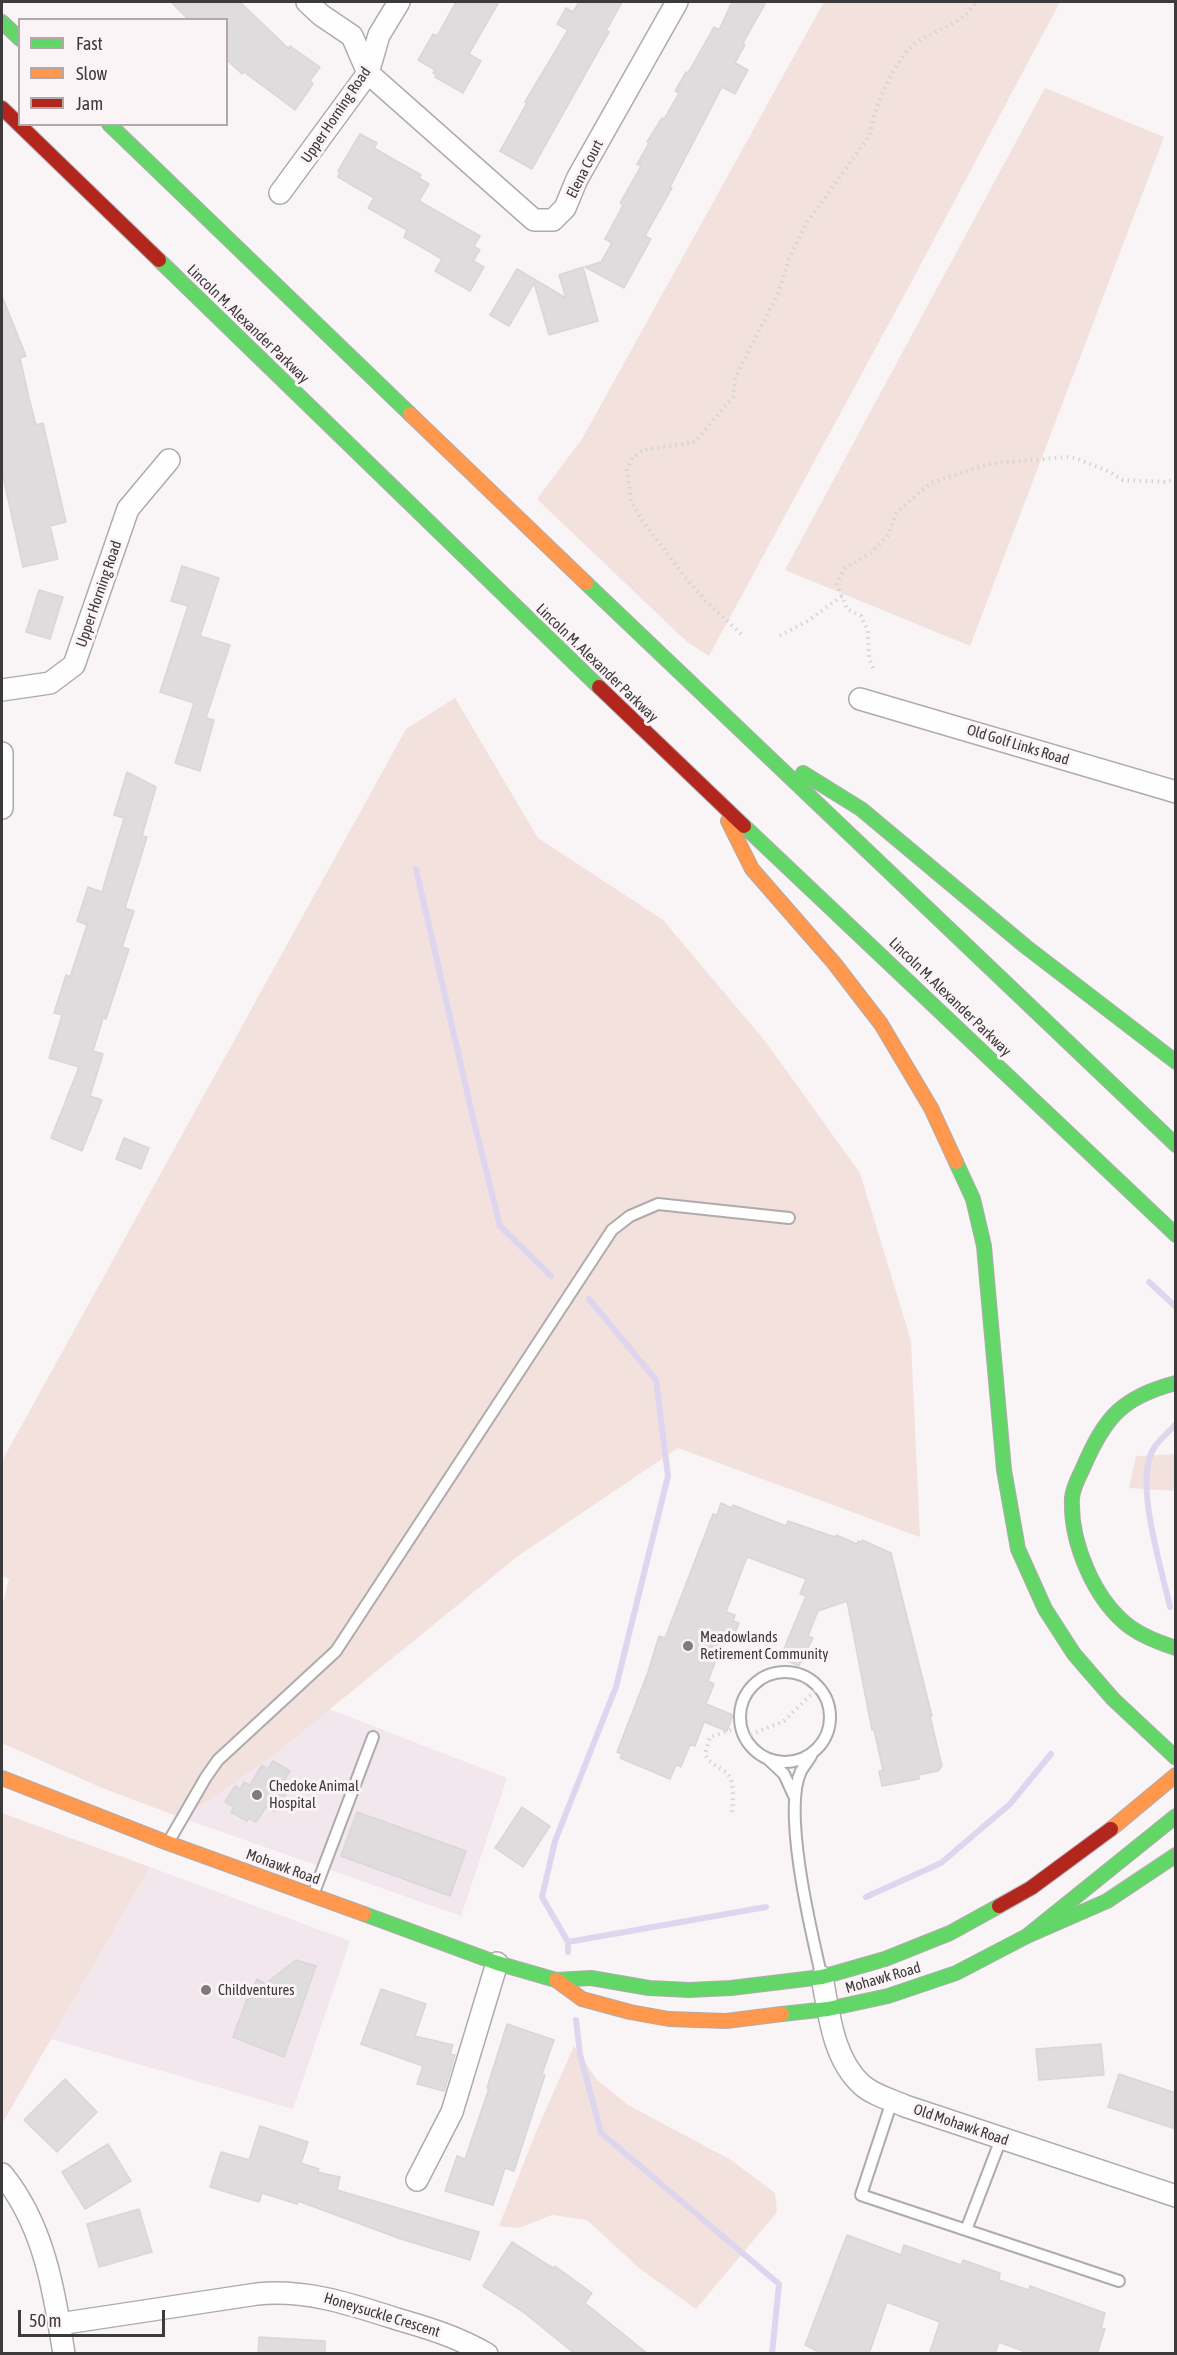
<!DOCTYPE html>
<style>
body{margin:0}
#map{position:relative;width:1177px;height:2355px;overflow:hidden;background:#f9f5f7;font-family:"Asap Condensed",sans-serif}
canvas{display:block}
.frame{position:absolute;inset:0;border:3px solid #3d3a3b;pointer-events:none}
.legend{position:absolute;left:18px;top:18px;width:210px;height:108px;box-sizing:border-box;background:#fbf3f6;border:2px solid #afa9ab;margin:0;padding:8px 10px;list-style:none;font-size:18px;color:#3d3a3b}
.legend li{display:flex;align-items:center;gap:12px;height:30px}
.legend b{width:30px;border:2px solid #afa9ab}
.scale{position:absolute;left:18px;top:2310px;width:147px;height:27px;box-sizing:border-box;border:3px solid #3d3a3b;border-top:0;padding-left:8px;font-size:18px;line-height:21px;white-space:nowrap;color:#3d3a3b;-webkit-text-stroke:4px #fbf3f6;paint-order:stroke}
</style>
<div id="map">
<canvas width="1177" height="2355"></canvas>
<div class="frame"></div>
<ul class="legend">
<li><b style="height:8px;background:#63d668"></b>Fast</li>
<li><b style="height:8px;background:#ff974d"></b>Slow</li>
<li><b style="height:8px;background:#b3261e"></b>Jam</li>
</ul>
<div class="scale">50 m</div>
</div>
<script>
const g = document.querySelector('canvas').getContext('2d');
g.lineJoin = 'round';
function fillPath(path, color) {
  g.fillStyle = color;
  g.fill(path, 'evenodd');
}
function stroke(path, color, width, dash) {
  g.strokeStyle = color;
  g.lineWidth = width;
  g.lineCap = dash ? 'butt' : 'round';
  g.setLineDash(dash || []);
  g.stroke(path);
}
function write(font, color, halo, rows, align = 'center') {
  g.font = font + ' "Asap Condensed",sans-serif';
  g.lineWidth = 6;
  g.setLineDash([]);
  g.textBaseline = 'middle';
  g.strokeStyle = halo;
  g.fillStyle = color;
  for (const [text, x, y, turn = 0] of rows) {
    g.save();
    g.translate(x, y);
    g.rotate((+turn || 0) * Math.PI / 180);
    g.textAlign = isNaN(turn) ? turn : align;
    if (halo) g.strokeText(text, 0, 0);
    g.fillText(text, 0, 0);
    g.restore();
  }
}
fillPath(new Path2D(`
 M 329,1709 L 507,1778 L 461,1916 L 182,1818 Z
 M 150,1867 L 350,1941 L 293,2109 L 51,2039 Z`), '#f1e7ec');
fillPath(new Path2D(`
 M 824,2 L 1060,2 L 913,279 L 709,656 L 687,642 L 537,499 L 582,439 Z
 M 1045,88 L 1164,137 L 970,646 L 785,570 Z
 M 455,698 L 538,838 L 663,920 L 765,1041 L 860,1173 L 911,1341 L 920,1537 L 678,1448 L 518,1556 L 271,1757 L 182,1818 L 102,1788 L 2,1743 L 2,1607 L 9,1579 L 2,1576 L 2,1461 L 406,729 Z
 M 1175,1454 L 1175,1491 L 1129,1488 L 1136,1456 Z
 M 2,1813 L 150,1867 L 2,2124 Z
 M 574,2046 L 597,2080 L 628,2105 L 731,2160 L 775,2193 L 777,2212 L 696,2309 L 639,2268 L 587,2220 L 552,2215 L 519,2228 L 499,2226 L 536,2132 Z`), '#f2e1dc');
stroke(new Path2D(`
 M 416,869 L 473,1118 L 500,1226 L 551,1276
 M 1149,1282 L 1176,1307
 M 1170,1607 C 1162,1570 1133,1480 1154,1448 C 1160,1439 1169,1432 1176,1424
 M 866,1897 L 941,1863 L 1010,1804 L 1051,1754
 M 568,1942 L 766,1907
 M 568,1952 L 568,1942 L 542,1897 L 555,1841 L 616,1687 L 668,1476 L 656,1380 L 589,1299
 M 576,2020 L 580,2054 L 601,2133 L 779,2284 L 772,2354`), '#ded6ee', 6);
const building = new Path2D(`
 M 171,2 L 240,2 L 289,49 L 290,46 L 320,67 L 310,81 L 313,84 L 295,110 L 244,72 L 242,74 L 226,59 L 226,20 L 189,20 Z
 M 456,2 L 499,2 L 469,54 L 481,61 L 463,93 L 435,77 L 436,75 L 433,73 L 435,70 L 418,60 L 433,34 L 437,36 Z
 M 579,2 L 622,2 L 606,31 L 609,32 L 532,169 L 500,151 L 527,103 L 525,102 L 568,30 L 557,24 L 566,8 L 573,12 Z
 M 732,2 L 766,2 L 743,43 L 745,45 L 735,63 L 748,70 L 735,94 L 722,87 L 670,187 L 672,188 L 645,236 L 651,239 L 624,288 L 585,267 L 601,262 L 612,243 L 605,239 L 623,205 L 620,203 L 641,166 L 637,164 L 649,143 L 647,142 L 662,118 L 664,119 L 679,93 L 675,91 L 686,72 L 688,73 L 714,27 L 719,30 Z
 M 360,134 L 377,143 L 374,148 L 421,175 L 419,178 L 429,184 L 419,201 L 480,236 L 474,246 L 480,250 L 473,261 L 484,267 L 470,291 L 435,271 L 442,259 L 404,237 L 407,230 L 368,208 L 374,198 L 338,177 L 340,172 L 338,171 Z
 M 583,267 L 598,321 L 549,335 L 534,283 L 509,326 L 490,315 L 517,269 L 566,298 L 559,275 Z
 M 2,296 L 26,356 L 20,358 L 29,398 L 36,425 L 43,423 L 66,522 L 50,526 L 58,559 L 23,567 L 2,472 Z
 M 182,566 L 219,578 L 200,636 L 230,645 L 206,718 L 214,720 L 200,771 L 175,763 L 194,703 L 160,692 L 188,606 L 171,601 Z
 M 39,590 L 63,597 L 50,639 L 26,632 Z
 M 127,772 L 156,787 L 142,836 L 147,837 L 125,908 L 134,911 L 122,947 L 129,949 L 106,1019 L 103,1018 L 93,1051 L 103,1054 L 90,1096 L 102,1100 L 82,1151 L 51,1138 L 79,1067 L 49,1058 L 62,1015 L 54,1013 L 66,975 L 70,977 L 87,925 L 77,921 L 88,887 L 102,892 L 124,818 L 114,815 Z
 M 124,1138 L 149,1148 L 141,1169 L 116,1159 Z
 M 721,1503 L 732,1508 L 733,1505 L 786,1526 L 788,1521 L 835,1537 L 836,1535 L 857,1544 L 858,1541 L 861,1542 L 862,1540 L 891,1553 L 932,1716 L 930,1716 L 942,1766 L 938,1771 L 919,1775 L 919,1779 L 882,1786 L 879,1771 L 883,1771 L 881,1761 L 874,1730 L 872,1730 L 847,1601 L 818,1611 L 808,1636 L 813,1638 L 799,1666 L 785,1660 L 788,1653 L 783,1651 L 806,1596 L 800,1594 L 806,1579 L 747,1557 L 726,1612 L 735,1615 L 733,1621 L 739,1623 L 733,1638 L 729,1636 L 727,1643 L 723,1641 L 708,1681 L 714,1684 L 706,1704 L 733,1715 L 727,1731 L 704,1722 L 695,1746 L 690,1745 L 681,1767 L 676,1765 L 670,1779 L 620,1758 L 622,1754 L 617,1752 L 648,1672 L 659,1636 L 665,1638 L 713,1514 L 717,1515 Z
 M 273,1761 L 290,1771 L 285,1779 L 292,1784 L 275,1812 L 266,1807 L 256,1822 L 249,1818 L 247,1821 L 231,1812 L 234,1807 L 225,1802 L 235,1786 L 240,1789 L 244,1782 L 250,1785 L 262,1765 L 268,1769 Z
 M 522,1807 L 550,1826 L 523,1867 L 495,1848 Z
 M 357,1812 L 466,1851 L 450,1896 L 341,1856 Z
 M 296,1960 L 316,1966 L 284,2057 L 233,2037 L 247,1999 L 249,2000 L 257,1979 L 265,1984 Z
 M 381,1989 L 426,2004 L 415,2036 L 453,2045 L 450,2054 L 455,2055 L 444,2091 L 417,2084 L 423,2066 L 361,2044 Z
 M 507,2024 L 554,2040 L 542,2074 L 545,2075 L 514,2171 L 505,2168 L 493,2205 L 445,2191 L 457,2156 L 465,2159 L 489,2088 L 487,2088 Z
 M 1101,2044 L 1104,2075 L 1039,2080 L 1036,2049 Z
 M 1119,2074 L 1176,2093 L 1176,2129 L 1108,2107 Z
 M 65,2079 L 97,2112 L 57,2152 L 24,2120 Z
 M 260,2126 L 308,2142 L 301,2163 L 319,2169 L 317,2172 L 340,2177 L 337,2190 L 479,2232 L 470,2260 L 401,2239 L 298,2201 L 297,2204 L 262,2193 L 259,2202 L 210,2187 L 221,2152 L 249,2160 Z
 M 108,2144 L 131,2181 L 85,2209 L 62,2172 Z
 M 139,2209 L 152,2252 L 99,2267 L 87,2224 Z
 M 847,2235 L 901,2255 L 904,2245 L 961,2265 L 963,2260 L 1000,2273 L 999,2280 L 1029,2290 L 1030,2286 L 1105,2313 L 1101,2328 L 1105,2329 L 1097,2354 L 1031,2354 L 999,2342 L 995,2354 L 929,2354 L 940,2322 L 887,2302 L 869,2354 L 823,2354 L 805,2345 Z
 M 512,2242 L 553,2268 L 555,2266 L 592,2293 L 585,2303 L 648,2354 L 575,2354 L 522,2311 L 483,2286 Z
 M 259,2337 L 325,2341 L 325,2354 L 258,2354 Z`);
fillPath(building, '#dfdcde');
stroke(building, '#d9d6d8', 1.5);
const lane = new Path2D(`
 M740 1717a45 45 0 1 1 90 0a45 45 0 1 1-90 0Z
 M 811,1756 C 808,1761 804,1766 801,1771 C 782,1810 811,1931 821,1974
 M 768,1759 L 784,1774 L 795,1798
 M 169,1841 L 206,1777 L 218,1760 L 336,1651 L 612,1230 L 630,1216 L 658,1204 L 789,1218
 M 313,1895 L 373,1737
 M 892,2101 L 861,2195 L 1119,2281
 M 966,2230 L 1001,2139`);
const street = new Path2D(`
 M 307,2 L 321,15 L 352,36 L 368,73 L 534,220 L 553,220 L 565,208 L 577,179 L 677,2
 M 280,193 L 368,73 L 379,35 L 399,2
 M 2,690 L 50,683 L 74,665 L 128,509 L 169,460
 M 860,699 L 1176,792
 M 2,753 L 2,808
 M 822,1977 C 829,2014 833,2059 862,2085 C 873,2095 892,2100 905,2106 L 1176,2196
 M 2,2174 C 44,2225 54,2290 64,2354
 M 417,2180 L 452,2112 L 497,1963
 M 59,2324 L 257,2294 C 306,2289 350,2304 397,2319 C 428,2328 458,2337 487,2354`);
const fast = new Path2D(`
 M 2,22 L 20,39
 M 109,124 L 410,414
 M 159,260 L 599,687
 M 586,583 L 1176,1145
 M 803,773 L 861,809 L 1025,946 L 1176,1062
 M 744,826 L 1176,1235
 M 956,1162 L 973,1199 L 984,1246 L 1004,1470 L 1018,1549 L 1045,1609 L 1074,1654 L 1113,1699 L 1176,1758
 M 1176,1383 C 1122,1397 1105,1417 1083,1468 C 1079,1477 1073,1487 1072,1498 C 1070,1542 1094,1600 1130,1627 C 1144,1637 1160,1643 1176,1648
 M 364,1914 L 497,1963 L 556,1980 L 591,1978 L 649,1988 L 689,1990 L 731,1988 L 822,1977 L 885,1959 L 950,1933 L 999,1906
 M 1027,1936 L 1107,1901 L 1176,1855
 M 782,2014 L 828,2009 L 888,1996 L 956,1973 L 1027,1936 L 1176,1816`);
const slow = new Path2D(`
 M 410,414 L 586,583
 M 728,821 L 752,869 L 834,963 L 881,1024 L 931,1108 L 956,1162
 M 2,1778 L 168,1843 L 364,1914
 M 1111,1829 L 1176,1775
 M 556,1980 L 582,1999 L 630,2012 L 669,2019 L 726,2021 L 782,2014`);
const jam = new Path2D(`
 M 2,108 L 159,260
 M 599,687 L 744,826
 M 999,1906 L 1031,1888 L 1111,1829`);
stroke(lane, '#afabad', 14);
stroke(street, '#afabad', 24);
stroke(fast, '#afabad', 16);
stroke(slow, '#afabad', 16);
stroke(jam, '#afabad', 16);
stroke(new Path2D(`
 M 741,634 L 706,601 L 685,577 L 641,519 L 631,501 L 627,470 L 632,458 L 643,450 L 695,442 L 733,397 L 735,378 L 778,293 L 789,259 L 806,224 L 870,135 C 873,110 896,54 919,41 C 939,28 963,24 976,2
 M 780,636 L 809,620 L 842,596
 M 873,668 L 869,658 L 868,631 L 861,616 L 847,609 L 837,584 L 844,569 L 872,552 L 888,535 L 897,512 L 931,483 L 988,464 L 1065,457 L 1075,458 L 1108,471 L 1123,480 L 1165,482 L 1176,479
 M 731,1730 L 710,1737 L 705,1754 C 710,1765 719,1766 727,1773 C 736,1782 732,1805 732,1816
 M 745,1737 L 784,1721 L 819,1687`), '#d5d4d4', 4, [1.5, 4.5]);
stroke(lane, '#fefefe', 10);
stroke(street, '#fefefe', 21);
stroke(fast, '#63d668', 14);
stroke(slow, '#ff974d', 14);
stroke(jam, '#b3261e', 14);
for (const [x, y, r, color] of [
 [688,1646,6,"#7f7b7d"],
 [257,1795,6,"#7f7b7d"],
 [206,1990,6,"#7f7b7d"]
]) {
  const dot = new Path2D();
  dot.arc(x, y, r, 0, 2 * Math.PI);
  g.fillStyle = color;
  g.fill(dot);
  stroke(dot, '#fbf3f6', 2);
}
write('15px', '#3d3a3b', '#fbf3f6', [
 ["Upper Horning Road",336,115,-56],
 ["Elena Court",585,169,-63],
 ["Lincoln M. Alexander Parkway",248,324,44],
 ["Upper Horning Road",99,594,-71],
 ["Lincoln M. Alexander Parkway",597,663,44],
 ["Old Golf Links Road",1018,745,17],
 ["Lincoln M. Alexander Parkway",950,997,44],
 ["Mohawk Road",283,1867,20],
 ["Mohawk Road",883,1978,-16],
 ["Old Mohawk Road",961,2125,19],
 ["Honeysuckle Crescent",382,2315,17]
]);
write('15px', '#3d3a3b', '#fbf3f6', [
 ["Meadowlands",700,1637],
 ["Retirement Community",700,1654],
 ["Chedoke Animal",269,1786],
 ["Hospital",269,1803],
 ["Childventures",218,1990]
], 'left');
</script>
